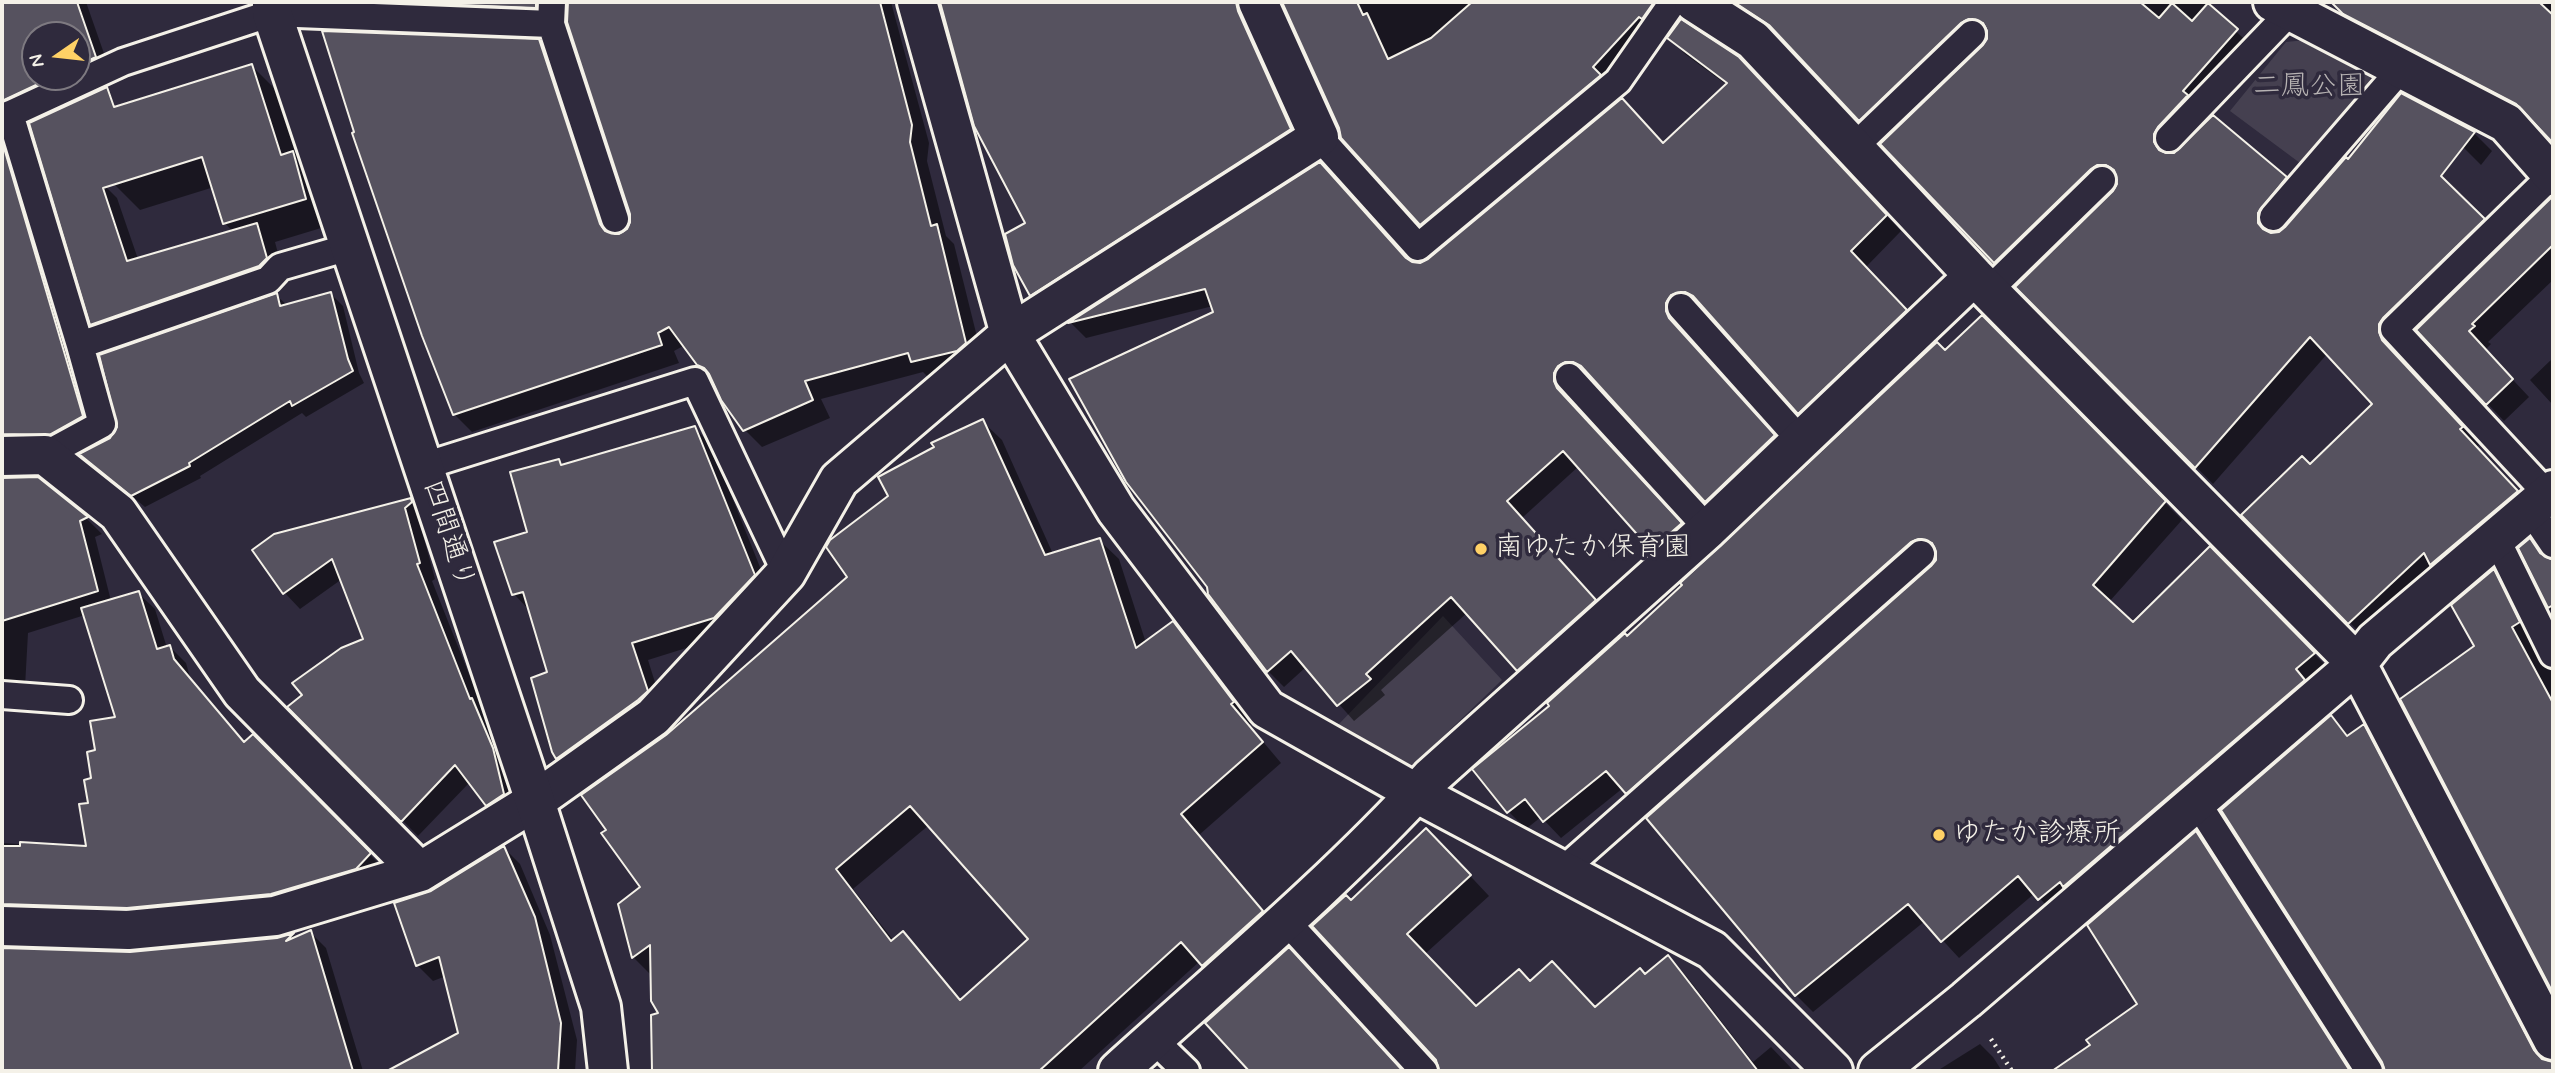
<!DOCTYPE html>
<meta charset="utf-8">
<style>
body{margin:0}
#map{position:relative;width:2555px;height:1073px;overflow:hidden;background:#2f2a3d;font-family:Mynerve,sans-serif}
canvas{display:block}
.frame{position:absolute;inset:0;border:4px solid #f4f1e8;pointer-events:none}
.north{position:absolute;left:21px;top:21px;width:70px;height:70px;box-sizing:border-box;background:#2f2a3d;border:2px solid #7e7a81;border-radius:50%;rotate:256deg;font-size:19px;font-weight:700;line-height:28px;text-align:center;color:#f4f1e8}
.north::after{content:'';display:block;margin:auto;width:24px;height:32px;background:#ffd166;clip-path:polygon(50% 0,100% 100%,50% 72%,0 100%)}
</style>
<div id="map">
<canvas width="2555" height="1073"></canvas>
<div class="frame"></div>
<div class="north">N</div>
</div>
<script>
const g = document.querySelector('canvas').getContext('2d');
g.lineJoin = 'round';
function fillPath(path, color) {
  g.fillStyle = color;
  g.fill(path, 'evenodd');
}
function stroke(path, color, width, dash) {
  g.strokeStyle = color;
  g.lineWidth = width;
  g.lineCap = dash ? 'butt' : 'round';
  g.setLineDash(dash || []);
  g.stroke(path);
}
function write(font, color, halo, rows, align = 'center') {
  g.font = font + ' Mynerve,"Klee One",sans-serif';
  g.lineWidth = 7;
  g.setLineDash([]);
  g.textBaseline = 'middle';
  g.strokeStyle = halo;
  g.fillStyle = color;
  for (const [text, x, y, turn = 0] of rows) {
    g.save();
    g.translate(x, y);
    g.rotate((+turn || 0) * Math.PI / 180);
    g.textAlign = isNaN(turn) ? turn : align;
    if (halo) g.strokeText(text, 0, 0);
    g.fillText(text, 0, 0);
    g.restore();
  }
}
fillPath(new Path2D(`
 M 2316,39 L 2372,70 L 2367,93 L 2304,166 L 2230,111 L 2286,42 Z
 M 1443,616 L 1502,680 L 1411,767 L 1338,725 Z`), '#454050');
fillPath(new Path2D(`
 M 2,2 L 86,2 L 107,62 L 77,75 L 77,35 L 35,35 L 35,77 L 73,77 L 4,126 L 2,134 Z
 M 328,2 L 891,2 L 929,143 L 927,161 L 946,236 L 954,244 L 983,361 L 930,379 L 923,372 L 821,399 L 830,418 L 762,447 L 745,430 L 714,380 L 698,364 L 685,345 L 674,351 L 679,363 L 472,432 L 454,414 L 539,41 L 557,59 L 615,236 L 621,235 L 632,224 L 632,214 L 569,4 L 562,6 L 556,12 L 342,16 Z
 M 941,2 L 1263,2 L 1307,147 L 1048,312 L 1031,295 L 1028,224 L 976,125 Z
 M 1284,2 L 1699,2 L 1685,4 L 1438,241 L 1421,224 L 1341,127 Z
 M 1727,2 L 2204,2 L 2254,48 L 2174,145 L 2172,153 L 2181,151 L 2285,178 L 2303,196 L 2274,231 L 2275,234 L 2278,234 L 2286,229 L 2364,141 L 2451,188 L 2501,237 L 2395,343 L 2396,352 L 2399,359 L 2479,445 L 2476,447 L 2534,509 L 2367,640 L 2244,516 L 2310,466 L 2375,404 L 2328,353 L 2213,484 L 2018,287 L 2114,192 L 2119,182 L 2108,186 L 2013,279 L 1883,144 L 1984,46 L 1989,34 L 1979,40 L 1877,137 L 1785,40 Z
 M 2333,2 L 2553,2 L 2553,141 L 2533,119 L 2362,31 Z
 M 1669,38 L 1754,75 L 1901,231 L 1866,267 L 1921,326 L 1815,428 L 1707,310 L 1702,307 L 1687,310 L 1681,319 L 1681,328 L 1685,335 L 1789,452 L 1722,516 L 1595,380 L 1590,377 L 1581,377 L 1569,389 L 1569,398 L 1573,405 L 1696,540 L 1668,565 L 1579,466 L 1522,518 L 1610,617 L 1534,685 L 1467,613 L 1381,690 L 1385,695 L 1354,721 L 1306,667 L 1284,687 L 1268,671 L 1209,594 L 1215,313 L 1213,306 L 1086,338 L 1071,323 L 1320,164 L 1409,261 L 1422,264 L 1664,144 L 1727,85 L 1685,54 Z
 M 252,66 L 278,92 L 299,159 L 318,179 L 331,225 L 275,242 L 284,276 L 110,342 L 92,324 L 99,180 L 117,198 L 138,259 L 233,232 L 225,223 L 214,187 L 140,210 L 114,184 Z
 M 2422,106 L 2474,133 L 2492,151 L 2481,165 Z
 M 2,135 L 3,139 L 15,151 L 98,432 L 2,458 Z
 M 2553,199 L 2553,280 L 2488,342 L 2491,344 L 2485,350 L 2529,397 L 2504,421 L 2418,330 Z
 M 331,294 L 343,306 L 359,373 L 364,383 L 306,417 L 302,413 L 200,476 L 201,478 L 145,507 L 82,455 L 111,439 L 276,295 L 288,306 Z
 M 1982,318 L 2182,520 L 2109,602 L 2133,625 L 2210,549 L 2331,671 L 2056,916 L 2035,893 L 1959,958 L 1925,921 L 1813,1012 L 1796,995 L 1937,555 L 1928,559 L 1644,810 L 1623,788 L 1561,838 L 1541,817 L 1526,829 L 1509,812 L 1475,770 L 1552,706 Z
 M 2553,358 L 2553,405 L 2530,380 Z
 M 982,421 L 1002,440 L 1053,554 L 1099,540 L 1119,559 L 1146,643 L 1172,623 L 1192,642 L 1252,722 L 1249,725 L 1281,763 L 1199,835 L 1281,931 L 1223,984 L 1200,961 L 1079,1071 L 653,1071 L 653,1016 L 661,1014 L 652,976 L 633,957 L 642,888 L 608,830 L 667,736 L 850,578 ZM 929,825 L 1031,939 L 962,1001 L 922,952 L 903,933 L 894,941 L 853,889 Z
 M 695,428 L 711,445 L 770,592 L 731,634 L 648,660 L 663,708 L 574,775 L 558,758 L 533,679 L 549,673 L 530,611 L 514,594 L 530,533 L 559,461 L 564,466 Z
 M 2,479 L 37,479 L 87,519 L 102,534 L 95,537 L 111,601 L 138,593 L 155,609 L 167,648 L 170,647 L 186,663 L 190,677 L 245,743 L 253,737 L 385,870 L 287,910 L 2,928 L 2,843 L 88,848 L 97,752 L 117,719 L 85,615 L 28,633 L 25,687 L 2,686 Z
 M 410,500 L 426,516 L 427,519 L 420,524 L 435,579 L 432,581 L 484,712 L 488,717 L 520,811 L 503,821 L 487,805 L 470,782 L 418,836 L 290,707 L 365,640 L 342,579 L 300,609 L 284,592 Z
 M 2530,541 L 2548,560 L 2553,561 L 2553,615 L 2521,548 Z
 M 2494,571 L 2507,584 L 2549,670 L 2553,671 L 2553,989 L 2402,699 L 2476,647 Z
 M 2331,717 L 2349,737 L 2364,726 L 2377,740 L 2544,1061 L 2553,1063 L 2553,1071 L 2386,1071 Z
 M 2196,833 L 2209,846 L 2354,1071 L 2055,1071 L 2092,1046 L 2140,1005 Z
 M 504,848 L 520,864 L 550,935 L 577,1040 L 575,1071 L 391,1071 L 460,1034 L 446,976 L 433,981 L 417,965 L 432,892 Z
 M 1445,849 L 1489,896 L 1425,954 L 1476,1008 L 1531,982 L 1596,1009 L 1668,958 L 1687,977 L 1753,1062 L 1771,1047 L 1794,1071 L 1441,1071 L 1441,1066 L 1351,902 Z
 M 310,932 L 326,948 L 363,1071 L 2,1071 L 2,950 L 128,954 L 277,940 L 294,935 L 297,938 Z
 M 1308,969 L 1402,1071 L 1251,1071 L 1207,1023 Z
 M 1980,1044 L 1993,1057 L 2002,1071 L 1937,1071 Z`), '#0007');
const building = new Path2D(`
 M 2,2 L 77,2 L 96,57 L 77,66 L 77,35 L 35,35 L 35,77 L 53,77 L 2,101 Z
 M 386,2 L 536,2 L 536,8 Z
 M 568,2 L 880,2 L 912,125 L 910,142 L 931,226 L 937,224 L 966,343 L 957,351 L 911,362 L 908,353 L 805,381 L 813,400 L 743,431 L 721,400 L 709,374 L 704,368 L 697,365 L 669,327 L 658,333 L 662,345 L 453,415 L 422,336 L 352,133 L 354,132 L 322,31 L 539,39 L 600,224 L 605,231 L 619,234 L 627,229 L 630,222 L 630,214 L 567,22 Z
 M 940,2 L 1236,2 L 1238,11 L 1291,129 L 1030,296 L 1013,265 L 1005,234 L 1025,223 L 974,126 Z
 M 1282,2 L 1357,2 L 1363,15 L 1367,13 L 1388,59 L 1431,38 L 1472,2 L 1654,2 L 1642,19 L 1639,17 L 1593,67 L 1601,75 L 1420,225 L 1341,138 L 1339,128 Z
 M 1734,2 L 2140,2 L 2159,18 L 2172,3 L 2192,21 L 2208,3 L 2238,29 L 2183,91 L 2188,95 L 2158,127 L 2154,134 L 2154,142 L 2159,150 L 2166,153 L 2174,153 L 2213,115 L 2287,177 L 2258,213 L 2258,223 L 2263,229 L 2271,233 L 2279,232 L 2285,227 L 2346,157 L 2348,159 L 2401,93 L 2475,132 L 2441,176 L 2485,219 L 2383,318 L 2379,324 L 2379,332 L 2382,340 L 2463,427 L 2460,429 L 2518,491 L 2430,565 L 2424,553 L 2348,624 L 2241,515 L 2302,456 L 2310,464 L 2372,404 L 2310,337 L 2195,468 L 2015,287 L 2113,191 L 2117,184 L 2114,170 L 2106,165 L 2097,165 L 2091,169 L 1994,263 L 1880,144 L 1983,45 L 1987,39 L 1987,31 L 1983,23 L 1969,19 L 1961,23 L 1859,121 L 1769,25 Z
 M 2331,2 L 2539,2 L 2553,15 L 2553,143 L 2516,104 L 2343,14 Z
 M 1681,19 L 1739,57 L 1887,215 L 1851,251 L 1907,310 L 1798,414 L 1693,296 L 1685,292 L 1671,295 L 1666,303 L 1666,311 L 1669,318 L 1775,435 L 1705,502 L 1581,366 L 1573,362 L 1565,362 L 1558,366 L 1554,373 L 1554,381 L 1557,388 L 1682,523 L 1651,550 L 1563,451 L 1507,501 L 1596,600 L 1517,671 L 1451,597 L 1366,674 L 1371,679 L 1337,706 L 1291,651 L 1267,672 L 1208,594 L 1207,587 L 1126,482 L 1069,379 L 1213,312 L 1205,289 L 1068,323 L 1320,162 L 1406,258 L 1412,262 L 1420,263 L 1428,259 L 1622,98 L 1663,143 L 1727,83 L 1667,38 Z
 M 252,64 L 281,155 L 293,151 L 306,199 L 223,224 L 202,157 L 103,188 L 127,261 L 257,223 L 267,258 L 259,266 L 90,325 L 29,123 L 107,87 L 114,107 Z
 M 2,141 L 83,416 L 49,435 L 2,434 Z
 M 2552,197 L 2553,245 L 2472,324 L 2475,326 L 2469,331 L 2513,379 L 2486,405 L 2416,330 Z
 M 331,292 L 348,359 L 353,371 L 292,406 L 290,401 L 189,463 L 190,466 L 131,496 L 79,454 L 110,438 L 117,427 L 99,355 L 277,293 L 280,306 Z
 M 1982,315 L 2166,501 L 2093,585 L 2133,622 L 2210,546 L 2315,653 L 2296,669 L 2305,680 L 2063,887 L 2060,882 L 2038,900 L 2018,876 L 1941,942 L 1908,904 L 1795,996 L 1646,818 L 1931,566 L 1936,560 L 1936,552 L 1932,543 L 1919,539 L 1911,542 L 1626,794 L 1606,771 L 1543,822 L 1525,799 L 1507,813 L 1472,769 L 1549,706 L 1547,703 L 1625,633 L 1627,636 L 1682,585 L 1680,583 L 1937,342 L 1945,350 Z
 M 983,419 L 1045,555 L 1100,538 L 1136,648 L 1173,621 L 1234,702 L 1231,704 L 1263,742 L 1181,814 L 1263,911 L 1202,966 L 1181,942 L 1039,1071 L 652,1071 L 651,1015 L 658,1013 L 651,1001 L 650,945 L 632,958 L 618,904 L 640,887 L 601,833 L 606,830 L 581,795 L 666,735 L 847,577 L 826,547 L 830,540 L 888,496 L 878,477 L 934,447 L 931,443 ZM 910,806 L 1028,939 L 960,1000 L 903,931 L 891,941 L 836,869 Z
 M 695,426 L 755,575 L 714,618 L 632,643 L 648,691 L 638,700 L 556,759 L 552,752 L 531,678 L 547,672 L 523,592 L 512,595 L 494,542 L 527,532 L 510,472 L 559,459 L 561,465 Z
 M 38,477 L 88,517 L 80,521 L 98,591 L 2,621 L 2,478 Z
 M 411,498 L 412,502 L 405,508 L 420,563 L 417,564 L 470,699 L 472,698 L 493,748 L 504,794 L 486,806 L 455,765 L 401,822 L 287,707 L 302,695 L 292,683 L 341,648 L 363,639 L 332,559 L 283,594 L 252,550 L 274,534 Z
 M 2530,538 L 2540,553 L 2553,560 L 2553,605 L 2548,608 L 2518,548 Z
 M 2494,569 L 2520,622 L 2512,627 L 2553,703 L 2553,993 L 2400,699 L 2474,646 L 2451,605 Z
 M 139,591 L 157,649 L 170,645 L 174,659 L 244,742 L 253,734 L 371,853 L 356,869 L 271,894 L 127,908 L 2,904 L 2,846 L 20,846 L 20,842 L 86,846 L 79,804 L 88,803 L 84,780 L 91,778 L 87,752 L 95,750 L 90,721 L 115,717 L 81,608 Z
 M 2331,715 L 2347,736 L 2364,724 L 2534,1050 L 2542,1059 L 2553,1062 L 2553,1071 L 2385,1071 L 2382,1062 L 2221,810 Z
 M 1426,828 L 1471,875 L 1407,934 L 1476,1006 L 1519,969 L 1530,981 L 1552,961 L 1595,1007 L 1640,968 L 1645,974 L 1668,955 L 1758,1071 L 1439,1071 L 1436,1060 L 1312,926 L 1346,895 L 1351,900 Z
 M 2196,831 L 2350,1071 L 2052,1071 L 2090,1045 L 2086,1040 L 2137,1004 L 2087,925 Z
 M 504,846 L 535,917 L 561,1023 L 558,1071 L 387,1071 L 458,1033 L 439,957 L 416,966 L 394,903 L 431,891 Z
 M 311,930 L 353,1071 L 2,1071 L 2,948 L 130,952 L 277,938 L 294,933 L 286,941 Z
 M 1289,947 L 1403,1071 L 1249,1071 L 1205,1023 Z`);
fillPath(building, '#56525f');
stroke(building, '#f4f1e8', 2);
const lane = new Path2D(`
 M 551,24 L 615,219
 M 10,114 L 80,345 L 102,424 L 45,455
 M 2,118 L 123,62 L 272,13 L 551,24 L 552,2
 M 1319,137 L 1418,247 L 1618,81 L 1673,2
 M 2169,138 L 2291,11
 M 1854,147 L 1972,34
 M 2273,217 L 2401,69
 M 1989,290 L 2102,180
 M 1681,307 L 1802,442
 M 80,345 L 268,280 L 280,267 L 349,247
 M 1569,377 L 1708,529
 M 424,466 L 695,381 L 786,573
 M 2548,495 L 2394,329 L 2552,175
 M 2530,510 L 2553,544
 M 2496,538 L 2553,654
 M 2,695 L 69,700
 M 2196,801 L 2369,1071
 M 1563,870 L 1921,554
 M 1285,920 L 1424,1071
 M 1153,1039 L 1186,1071`);
const street = new Path2D(`
 M 917,2 L 1010,334 L 1116,510 L 1267,709 L 1416,793 L 1712,950 L 1833,1071
 M 1694,2 L 1753,40 L 1974,276 L 2357,664 L 2553,1040
 M 2273,2 L 2506,123 L 2553,176
 M 2,456 L 45,455 L 118,513 L 242,692 L 420,872
 M 2,926 L 128,930 L 275,916 L 420,872 L 535,801 L 653,717 L 786,573 L 839,480 L 1010,334 L 1319,137 L 1258,2
 M 1118,1071 C 1224,975 1334,883 1430,778 L 1708,529 L 1974,276
 M 1878,1071 L 1966,1000 L 2357,664 L 2375,641 L 2553,490`);
const secondary = new Path2D(`
 M 272,2 L 272,13 L 535,801 L 601,1007 L 608,1071`);
stroke(lane, '#f4f1e8', 32);
stroke(street, '#f4f1e8', 44);
stroke(secondary, '#f4f1e8', 44);
stroke(new Path2D(`
 M 1991,1039 L 2012,1071`), '#f4f1e8', 4.5, [2, 5]);
stroke(lane, '#2f2a3d', 26);
stroke(street, '#2f2a3d', 38);
stroke(secondary, '#2f2a3d', 38);
for (const [x, y, r, color] of [
 [1481,549,7,"#ffd166"],
 [1939,835,7,"#ffd166"]
]) {
  const dot = new Path2D();
  dot.arc(x, y, r, 0, 2 * Math.PI);
  g.fillStyle = color;
  g.fill(dot);
  stroke(dot, '#2f2a3d', 2.5);
}
write('28px', '#b7b3b3', '#2f2a3d', [
 ["二鳳公園",2309,88]
]);
write('28px', '#f4f1e8', '#2f2a3d', [
 ["四間通り",447,535,72]
]);
write('28px', '#f4f1e8', '#2f2a3d', [
 ["南ゆたか保育園",1495,549],
 ["ゆたか診療所",1953,835]
], 'left');
</script>
